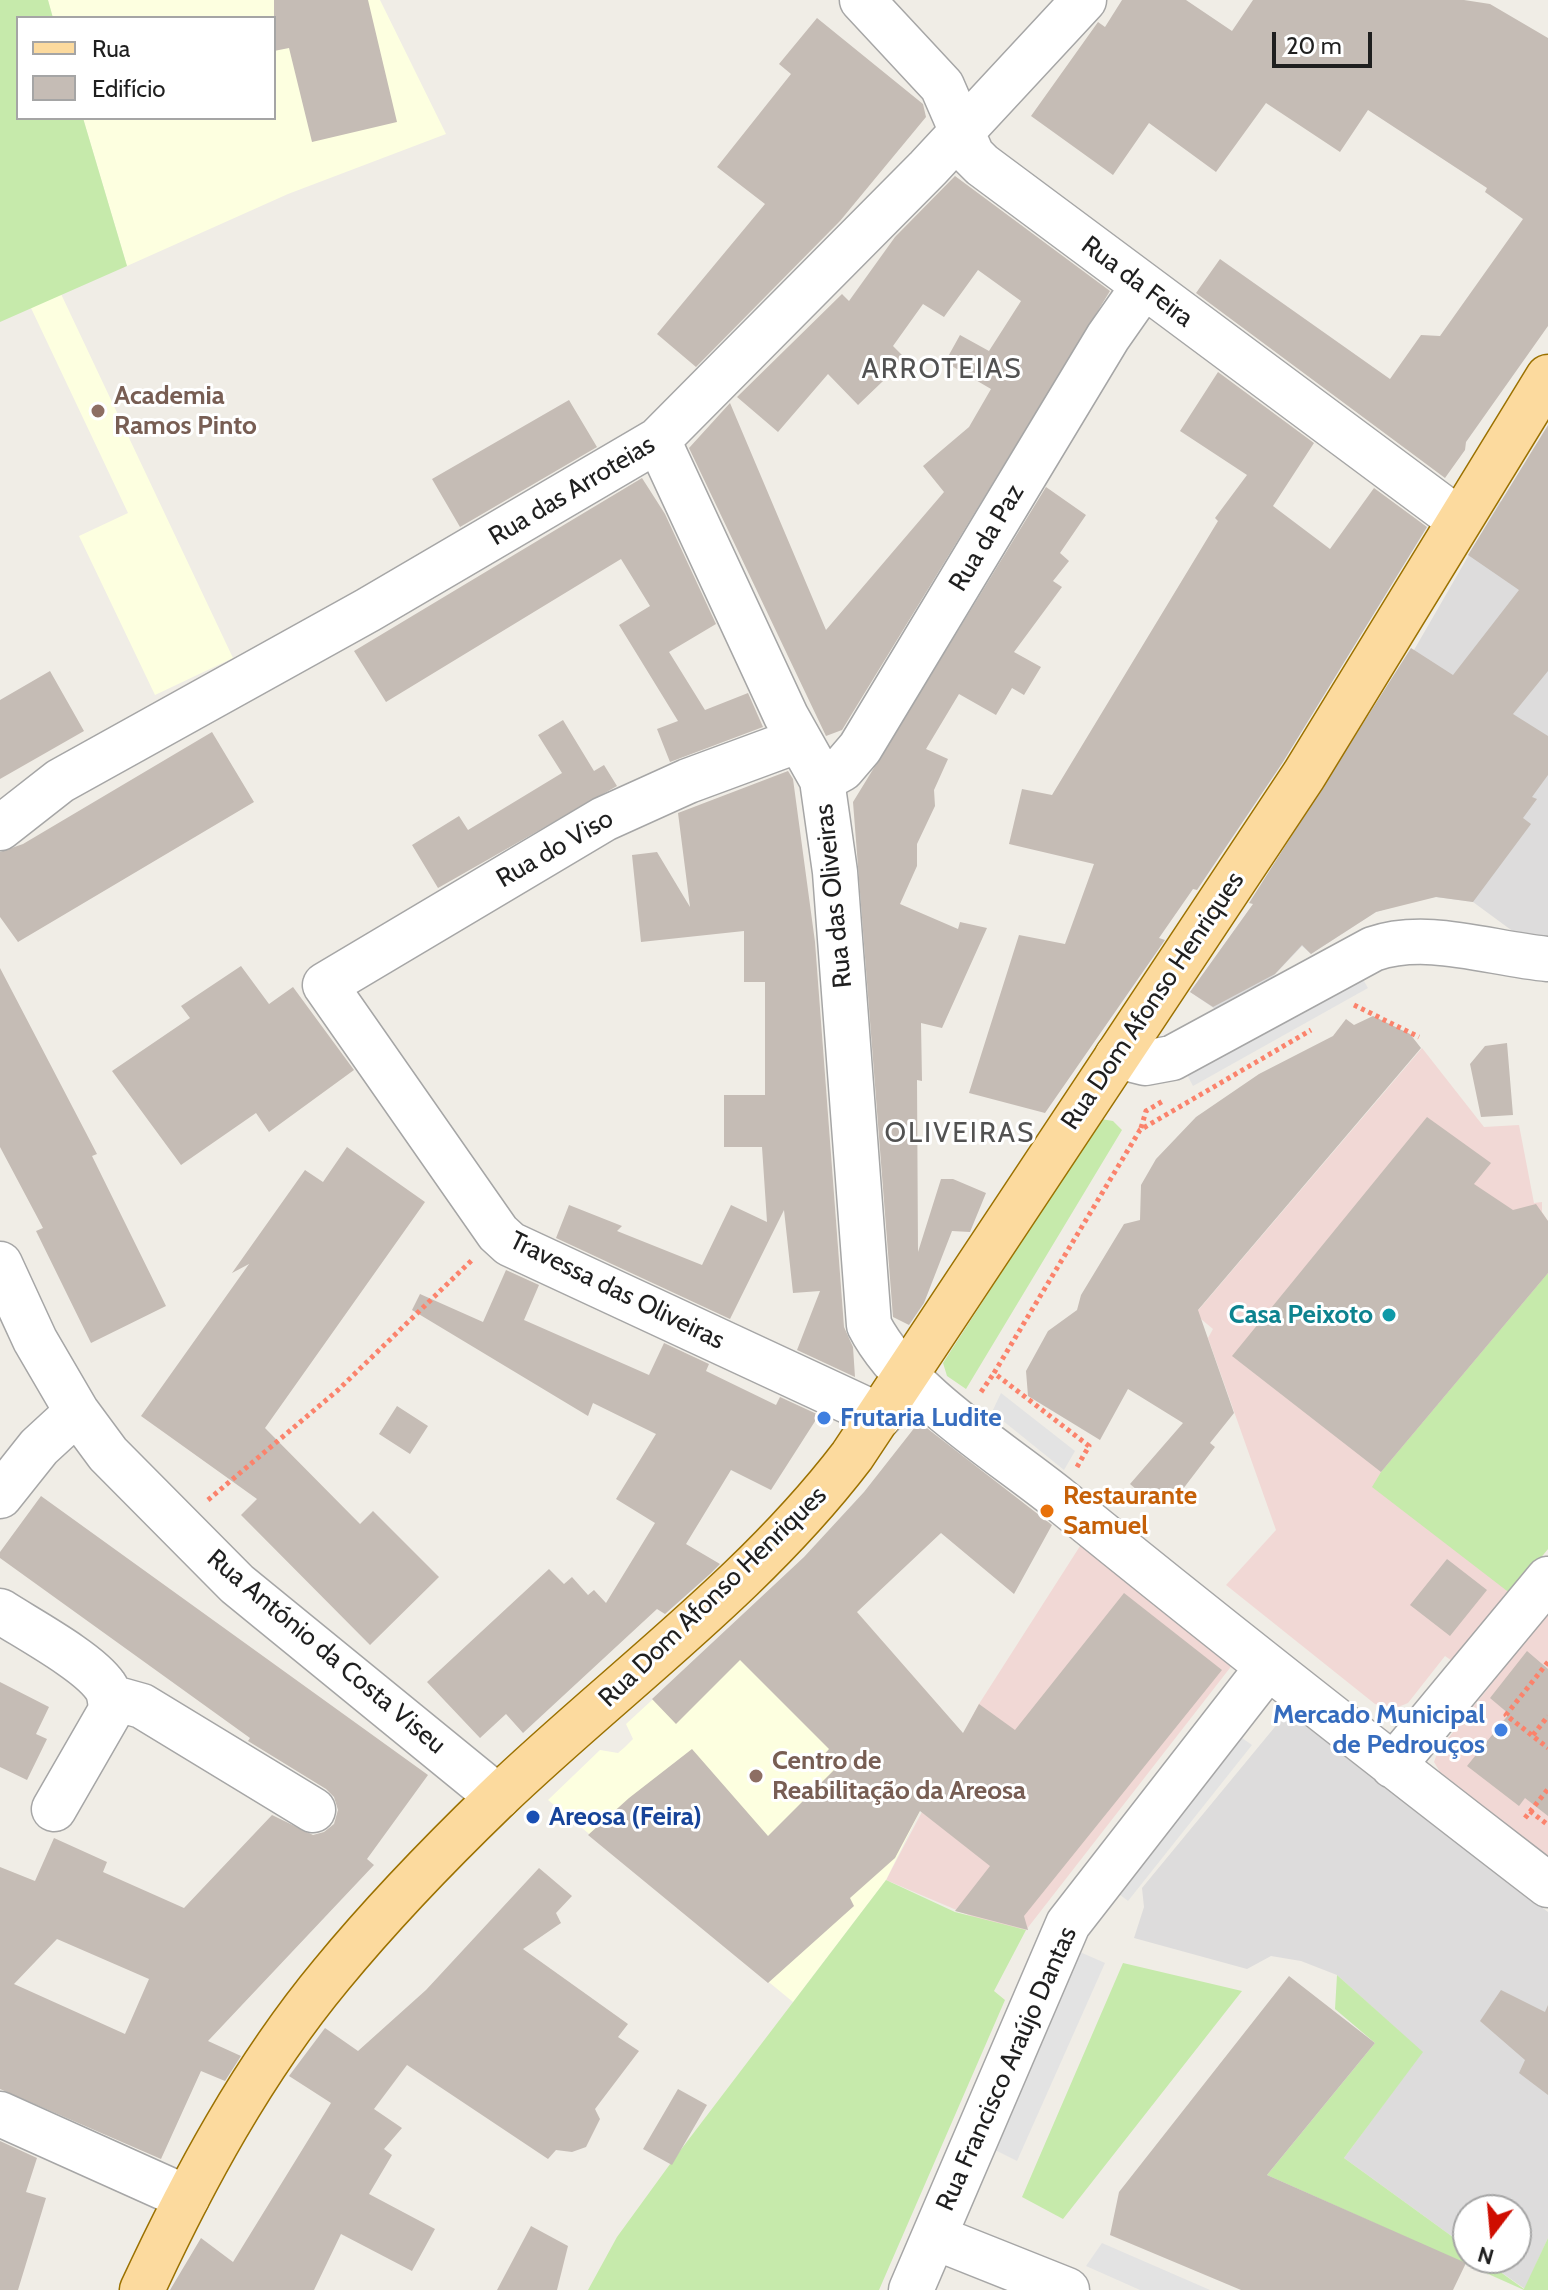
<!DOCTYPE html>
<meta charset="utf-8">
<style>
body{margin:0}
#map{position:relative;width:1548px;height:2290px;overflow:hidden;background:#f0ede6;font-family:Cabin,sans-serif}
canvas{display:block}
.legend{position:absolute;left:16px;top:16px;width:260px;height:104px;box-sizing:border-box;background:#fff;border:2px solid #a5a5a5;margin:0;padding:10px 14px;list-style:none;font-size:24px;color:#1f1f1f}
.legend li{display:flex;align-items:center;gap:16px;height:40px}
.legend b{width:40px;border:2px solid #a5a5a5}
.north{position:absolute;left:1452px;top:2194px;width:80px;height:80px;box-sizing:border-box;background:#fff;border:2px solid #a5a5a5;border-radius:50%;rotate:196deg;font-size:22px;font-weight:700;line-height:32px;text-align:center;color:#1f1f1f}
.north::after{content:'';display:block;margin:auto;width:28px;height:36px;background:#cf0d00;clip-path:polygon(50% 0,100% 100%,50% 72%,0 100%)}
.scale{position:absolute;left:1272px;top:32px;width:100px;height:36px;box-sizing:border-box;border:4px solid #1f1f1f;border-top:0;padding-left:10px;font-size:24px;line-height:28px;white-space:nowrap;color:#1f1f1f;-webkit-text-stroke:6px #fff;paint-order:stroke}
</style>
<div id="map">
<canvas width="1548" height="2290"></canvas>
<ul class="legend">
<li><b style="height:10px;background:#fcda9e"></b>Rua</li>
<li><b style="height:22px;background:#c5bcb5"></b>Edifício</li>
</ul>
<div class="north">N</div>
<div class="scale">20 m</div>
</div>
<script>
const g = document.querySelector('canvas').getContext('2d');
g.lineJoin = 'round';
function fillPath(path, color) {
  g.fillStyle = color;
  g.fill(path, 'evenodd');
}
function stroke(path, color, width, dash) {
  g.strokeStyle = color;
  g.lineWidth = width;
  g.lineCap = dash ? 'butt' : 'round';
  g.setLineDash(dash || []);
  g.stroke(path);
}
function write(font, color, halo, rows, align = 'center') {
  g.font = font + ' Cabin,sans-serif';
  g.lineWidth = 6;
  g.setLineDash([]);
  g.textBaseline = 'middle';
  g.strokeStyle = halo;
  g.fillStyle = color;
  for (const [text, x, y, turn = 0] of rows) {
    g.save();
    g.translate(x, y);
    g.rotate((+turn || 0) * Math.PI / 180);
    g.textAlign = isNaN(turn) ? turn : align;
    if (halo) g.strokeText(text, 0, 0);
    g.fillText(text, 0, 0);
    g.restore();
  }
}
fillPath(new Path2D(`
 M 1500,501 L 1548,534 L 1548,941 L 1522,938 L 1473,902 L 1436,897 L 1414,900 L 1376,912 L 1311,954 L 1302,946 L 1239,1012 L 1221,1013 L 1190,992 L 1262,892 L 1414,650 Z
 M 1288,1711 L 1548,1912 L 1548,2238 L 1525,2289 L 1481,2258 L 1516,2258 L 1516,2210 L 1468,2210 L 1468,2248 L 1344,2158 L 1422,2052 L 1337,1975 L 1301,1961 L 1271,1956 L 1247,1969 L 1134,1938 L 1144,1907 L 1142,1888 Z`), '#dddcdc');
fillPath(new Path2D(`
 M 1422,1048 L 1484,1127 L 1519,1125 L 1534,1203 L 1542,1202 L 1542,1212 L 1548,1221 L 1548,1549 L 1455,1663 L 1445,1656 L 1408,1703 L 1393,1709 L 1375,1704 L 1226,1585 L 1276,1530 L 1208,1338 L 1213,1329 L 1195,1314 Z
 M 1082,1543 L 1233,1664 L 1026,1930 L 980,1920 L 886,1880 L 979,1704 Z
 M 1548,1613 L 1548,1857 L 1440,1772 L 1434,1762 L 1438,1751 Z`), '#f1d8d5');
fillPath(new Path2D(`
 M 48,0 L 380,0 L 446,134 L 288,194 L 127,266 L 83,118 L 274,118 L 274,18 L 53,18 Z
 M 61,294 L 233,658 L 155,695 L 79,536 L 128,513 L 31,308 Z
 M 762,1599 L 857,1612 L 937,1706 L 920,1811 L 886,1880 L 793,2002 L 548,1800 L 600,1750 L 618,1753 L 625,1747 L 633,1739 L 626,1724 Z`), '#fdffe0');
fillPath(new Path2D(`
 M 0,0 L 48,0 L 53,18 L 18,18 L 18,118 L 83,118 L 127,266 L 0,322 Z
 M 1101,1119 L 1113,1121 L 1122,1130 L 966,1389 L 947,1376 L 943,1363 Z
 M 1548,1273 L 1548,1549 L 1511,1594 L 1372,1487 L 1381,1472 Z
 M 886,1880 L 955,1912 L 1026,1930 L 994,1991 L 1005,2000 L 879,2290 L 588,2290 L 617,2237 L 673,2160 Z
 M 1123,1963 L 1242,1991 L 1063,2219 L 1022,2197 Z
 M 1337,1975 L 1423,2052 L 1344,2158 L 1468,2248 L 1468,2258 L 1481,2258 L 1524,2289 L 1548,2238 L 1548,2290 L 1524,2290 L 1267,2175 L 1375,2043 L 1335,2009 Z`), '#c6eaab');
fillPath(new Path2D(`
 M 1358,971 L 1368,988 L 1193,1086 L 1184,1069 Z
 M 1001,1393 L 1075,1451 L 1064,1470 L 992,1412 Z
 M 1242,1738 L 1252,1745 L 1128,1901 L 1119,1894 Z
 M 1080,1952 L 1105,1963 L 1017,2161 L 995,2150 Z
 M 1102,2243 L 1210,2290 L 1140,2290 L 1086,2266 Z`), '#e3e3e3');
fillPath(new Path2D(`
 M 274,0 L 368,0 L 397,122 L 312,142 L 289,48 L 274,51 Z
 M 1122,0 L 1186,0 L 1232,31 L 1253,0 L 1464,0 L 1490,4 L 1548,38 L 1548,326 L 1466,442 L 1465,450 L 1445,478 L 1196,293 L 1220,259 L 1390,379 L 1421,335 L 1440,336 L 1523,219 L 1485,192 L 1487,188 L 1368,110 L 1340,152 L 1266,103 L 1216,172 L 1149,123 L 1113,175 L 1031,116 L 1098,22 L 1105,27 Z
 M 817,18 L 923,104 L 926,117 L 840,221 L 696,367 L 657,334 L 765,204 L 717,167 L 791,74 L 779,64 Z
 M 955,176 L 1110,291 L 842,730 L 826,736 L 689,448 L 730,403 L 826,630 L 944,492 L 923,466 L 969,427 L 991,389 L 945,362 L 960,335 L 989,351 L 1021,301 L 978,270 L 944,317 L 923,304 L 893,346 L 906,359 L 858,405 L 828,374 L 778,432 L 737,397 L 842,294 L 849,301 L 895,237 Z
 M 1218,372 L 1314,443 L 1273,506 L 1330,549 L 1374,488 L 1427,527 L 1283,762 L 1197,890 L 1193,889 L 1159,938 L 1165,940 L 1045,1113 L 969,1093 L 1019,935 L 1065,944 L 1094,864 L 1009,844 L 1022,789 L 1052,795 L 1218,521 L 1215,518 L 1247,475 L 1180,431 Z
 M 569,400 L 597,447 L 460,527 L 432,479 Z
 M 1548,425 L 1548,671 L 1513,714 L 1548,736 L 1548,775 L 1532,797 L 1537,799 L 1523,818 L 1531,824 L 1473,902 L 1436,897 L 1376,912 L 1311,954 L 1302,945 L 1275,974 L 1213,1007 L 1190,992 L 1253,904 L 1249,903 L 1411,648 L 1453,675 L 1519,590 L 1468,555 Z
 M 642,478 L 665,514 L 716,624 L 669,652 L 705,710 L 748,693 L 763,727 L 670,762 L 657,729 L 678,721 L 619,625 L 650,606 L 621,559 L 386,702 L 354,651 Z
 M 1046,487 L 1086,515 L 1060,553 L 1069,561 L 1053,581 L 1062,587 L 1014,652 L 1041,667 L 1024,695 L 1012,688 L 996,715 L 959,694 L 926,749 L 948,759 L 934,790 L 935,806 L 917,844 L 917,866 L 900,904 L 958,929 L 960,922 L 987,928 L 942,1028 L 921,1023 L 922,1081 L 917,1080 L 918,1252 L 941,1179 L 953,1179 L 986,1193 L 970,1232 L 952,1231 L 924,1303 L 909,1325 L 893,1317 L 853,802 Z
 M 50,671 L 84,731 L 0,779 L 0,700 Z
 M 563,720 L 594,771 L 604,765 L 617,786 L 438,888 L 412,845 L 459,816 L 468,830 L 562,773 L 538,735 Z
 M 212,732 L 254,802 L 18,942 L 0,917 L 0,852 L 23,844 Z
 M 788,771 L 793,779 L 815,942 L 844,1327 L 853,1347 L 855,1377 L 797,1350 L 820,1291 L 793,1293 L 784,1210 L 730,1319 L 556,1238 L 569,1205 L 622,1226 L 617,1231 L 702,1265 L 731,1205 L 767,1222 L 762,1147 L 724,1147 L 724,1095 L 765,1095 L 765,982 L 744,982 L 744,931 L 641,942 L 632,855 L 657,852 L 690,907 L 678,813 Z
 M 241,966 L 269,1004 L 293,987 L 354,1070 L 269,1132 L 256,1113 L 181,1165 L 112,1071 L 190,1018 L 181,1006 Z
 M 0,968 L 97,1154 L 92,1156 L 166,1306 L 91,1343 L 36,1231 L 43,1228 L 0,1147 Z
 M 1373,1016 L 1410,1034 L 1421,1048 L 1198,1310 L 1234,1413 L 1210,1443 L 1215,1447 L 1170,1506 L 1158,1497 L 1152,1503 L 1130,1484 L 1183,1423 L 1128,1389 L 1100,1440 L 1028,1396 L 1026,1371 L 1048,1331 L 1077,1310 L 1081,1295 L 1124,1224 L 1140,1220 L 1141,1185 L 1156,1159 L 1196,1117 L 1259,1074 L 1333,1036 L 1346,1019 L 1354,1025 Z
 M 1507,1043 L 1513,1115 L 1481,1117 L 1470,1064 L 1485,1046 Z
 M 1427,1117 L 1491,1163 L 1474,1184 L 1513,1210 L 1536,1204 L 1548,1221 L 1548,1273 L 1381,1472 L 1232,1356 Z
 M 347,1147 L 425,1202 L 265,1428 L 360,1524 L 373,1511 L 439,1577 L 370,1645 L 241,1515 L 257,1499 L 141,1416 L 249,1264 L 232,1273 L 305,1170 L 323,1182 Z
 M 506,1270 L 539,1285 L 524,1320 L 649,1375 L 664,1343 L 709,1364 L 706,1371 L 776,1405 L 780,1397 L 819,1415 L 771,1490 L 731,1470 L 686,1544 L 720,1564 L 710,1574 L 665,1614 L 657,1609 L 523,1733 L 506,1714 L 480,1738 L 427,1682 L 549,1569 L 564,1584 L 572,1577 L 588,1595 L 594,1590 L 606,1603 L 655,1523 L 616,1499 L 656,1434 L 593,1403 L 588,1416 L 412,1310 L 420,1294 L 483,1322 Z
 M 397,1406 L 428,1426 L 410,1454 L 379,1434 Z
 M 919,1422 L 1052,1525 L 1014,1594 L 941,1533 L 857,1612 L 963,1733 L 979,1704 L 1015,1730 L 1124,1593 L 1222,1670 L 1024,1916 L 1028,1930 L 955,1911 L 990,1866 L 920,1811 L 895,1858 L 850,1898 L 854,1906 L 768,1983 L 588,1835 L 629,1798 L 692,1749 L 768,1836 L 835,1769 L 821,1758 L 829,1749 L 740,1660 L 676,1724 L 652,1699 L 804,1557 L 864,1492 Z
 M 41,1496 L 428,1775 L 367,1859 L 374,1865 L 208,2041 L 241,2056 L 225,2081 L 201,2071 L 161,2159 L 0,2089 L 0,1867 L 35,1881 L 54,1838 L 107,1862 L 103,1872 L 184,1908 L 272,1815 L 313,1835 L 324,1832 L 334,1824 L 338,1810 L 334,1797 L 326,1789 L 248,1741 L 250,1738 L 0,1558 L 0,1552 ZM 57,1939 L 149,1979 L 125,2034 L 14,1984 Z
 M 1447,1559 L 1487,1590 L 1450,1636 L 1410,1605 Z
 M 1527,1651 L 1548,1669 L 1548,1816 L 1525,1798 L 1519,1806 L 1467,1766 L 1509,1714 L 1490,1698 Z
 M 0,1682 L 49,1707 L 36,1734 L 47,1739 L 27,1780 L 0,1767 Z
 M 539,1868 L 572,1896 L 556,1913 L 561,1923 L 523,1949 L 628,2024 L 618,2037 L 639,2051 L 595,2109 L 600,2119 L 586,2147 L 572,2152 L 556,2150 L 548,2159 L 407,2065 L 374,2109 L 402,2128 L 384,2149 L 392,2155 L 369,2194 L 435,2229 L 412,2271 L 341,2234 L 314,2290 L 170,2290 L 201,2238 L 233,2262 L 331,2103 L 289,2076 L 325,2028 L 358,2051 L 426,1990 Z
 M 1289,1976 L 1375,2043 L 1267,2175 L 1466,2263 L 1453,2290 L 1241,2290 L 1110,2235 L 1119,2192 Z
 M 1501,1990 L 1545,2012 L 1548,2005 L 1548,2095 L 1519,2073 L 1525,2060 L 1480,2021 Z
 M 678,2089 L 707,2105 L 672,2165 L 643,2149 Z
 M 0,2141 L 37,2158 L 26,2192 L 46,2198 L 18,2290 L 0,2290 Z
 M 531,2226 L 568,2246 L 557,2290 L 497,2290 Z`), '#c5bcb5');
const minor = new Path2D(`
 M 862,0 L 942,86 L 972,155 L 982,165 L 1459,520
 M 658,440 L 786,716 L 822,780 L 835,872 L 869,1325 C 903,1392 999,1451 1059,1499 C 1220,1630 1383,1758 1548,1885
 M 799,740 L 688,781 L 604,819 L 325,985 L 498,1233 L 510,1244 L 880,1416
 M 822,780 L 842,769 L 860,748 L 1108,337 L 1143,287
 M 0,828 L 60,781 L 368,610 L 658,440 L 928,168 L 1084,0
 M 1117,1056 L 1145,1063 L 1172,1058 L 1373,949 C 1428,930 1491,954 1548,959
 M 0,1264 L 35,1340 L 77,1412 L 108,1454 L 237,1584 L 498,1797
 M 0,1496 L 39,1447 L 77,1412
 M 0,1611 C 26,1628 88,1661 105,1686 C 110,1693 110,1701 111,1710 L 54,1809
 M 110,1697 L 142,1706 L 313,1810
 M 1393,1766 L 1548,1579
 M 0,2114 L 187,2198
 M 934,2237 L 1067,2290
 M 911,2290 L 1068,1924 L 1268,1667`);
const major = new Path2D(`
 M 142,2290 C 193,2180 253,2069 331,1975 C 382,1913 438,1855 496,1799 C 615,1685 752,1587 852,1456 L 1304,775 L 1548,377`);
stroke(minor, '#a6a6a6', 47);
stroke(major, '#9b7100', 47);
stroke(new Path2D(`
 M 1354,1005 L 1419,1037
 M 1141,1128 L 1146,1111 L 1163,1101
 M 981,1392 L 994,1373
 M 1077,1467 L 1089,1446 L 994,1373 L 1140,1130 L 1311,1030
 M 208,1500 L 338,1390 L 473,1259
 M 1548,1662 L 1506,1715 L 1548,1748
 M 1533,1735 L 1548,1716
 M 1530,1811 L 1548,1825
 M 1525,1818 L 1548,1789`), '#fb836c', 5, [4, 4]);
stroke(minor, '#fff', 44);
stroke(major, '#fcda9e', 44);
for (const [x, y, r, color] of [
 [98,411,8,"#8d6e63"],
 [1389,1315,8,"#0f9aa8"],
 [824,1418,8,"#3f7fe0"],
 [1047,1511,8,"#e8710a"],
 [1501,1730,8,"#3f7fe0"],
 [756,1776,8,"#8d6e63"],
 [533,1817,8,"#1a4fb4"]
]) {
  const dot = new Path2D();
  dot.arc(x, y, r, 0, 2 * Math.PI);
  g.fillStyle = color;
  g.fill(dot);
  stroke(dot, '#fff', 3);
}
write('26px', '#1f1f1f', '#fff', [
 ["Rua da Feira",1137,282,37],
 ["Rua das Arroteias",572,491,-31],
 ["Rua da Paz",987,538,-59],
 ["Rua do Viso",555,849,-30],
 ["Rua das Oliveiras",834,896,-96],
 ["Rua Dom Afonso Henriques",1153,1001,-56],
 ["Travessa das Oliveiras",617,1291,26],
 ["Rua Dom Afonso Henriques",713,1597,-44],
 ["Rua António da Costa Viseu",326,1652,40],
 ["Rua Francisco Araújo Dantas",1007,2069,-66]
]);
write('bold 26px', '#785e54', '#fff', [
 ["Academia",114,396],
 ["Ramos Pinto",114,426],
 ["Centro de",772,1761],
 ["Reabilitação da Areosa",772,1791]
], 'left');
write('bold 26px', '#0d838f', '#fff', [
 ["Casa Peixoto",1373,1315]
], 'right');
write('bold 26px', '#366cbe', '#fff', [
 ["Frutaria Ludite",840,1418],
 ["Mercado Municipal",1485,1715,"right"],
 ["de Pedrouços",1485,1745,"right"]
], 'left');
write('bold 26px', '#c56008', '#fff', [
 ["Restaurante",1063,1496],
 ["Samuel",1063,1526]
], 'left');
write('bold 26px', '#164399', '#fff', [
 ["Areosa (Feira)",549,1817]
], 'left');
g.letterSpacing = '2px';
write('28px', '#525252', '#fff', [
 ["ARROTEIAS",942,370],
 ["OLIVEIRAS",960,1134]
]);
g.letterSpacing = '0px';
</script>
